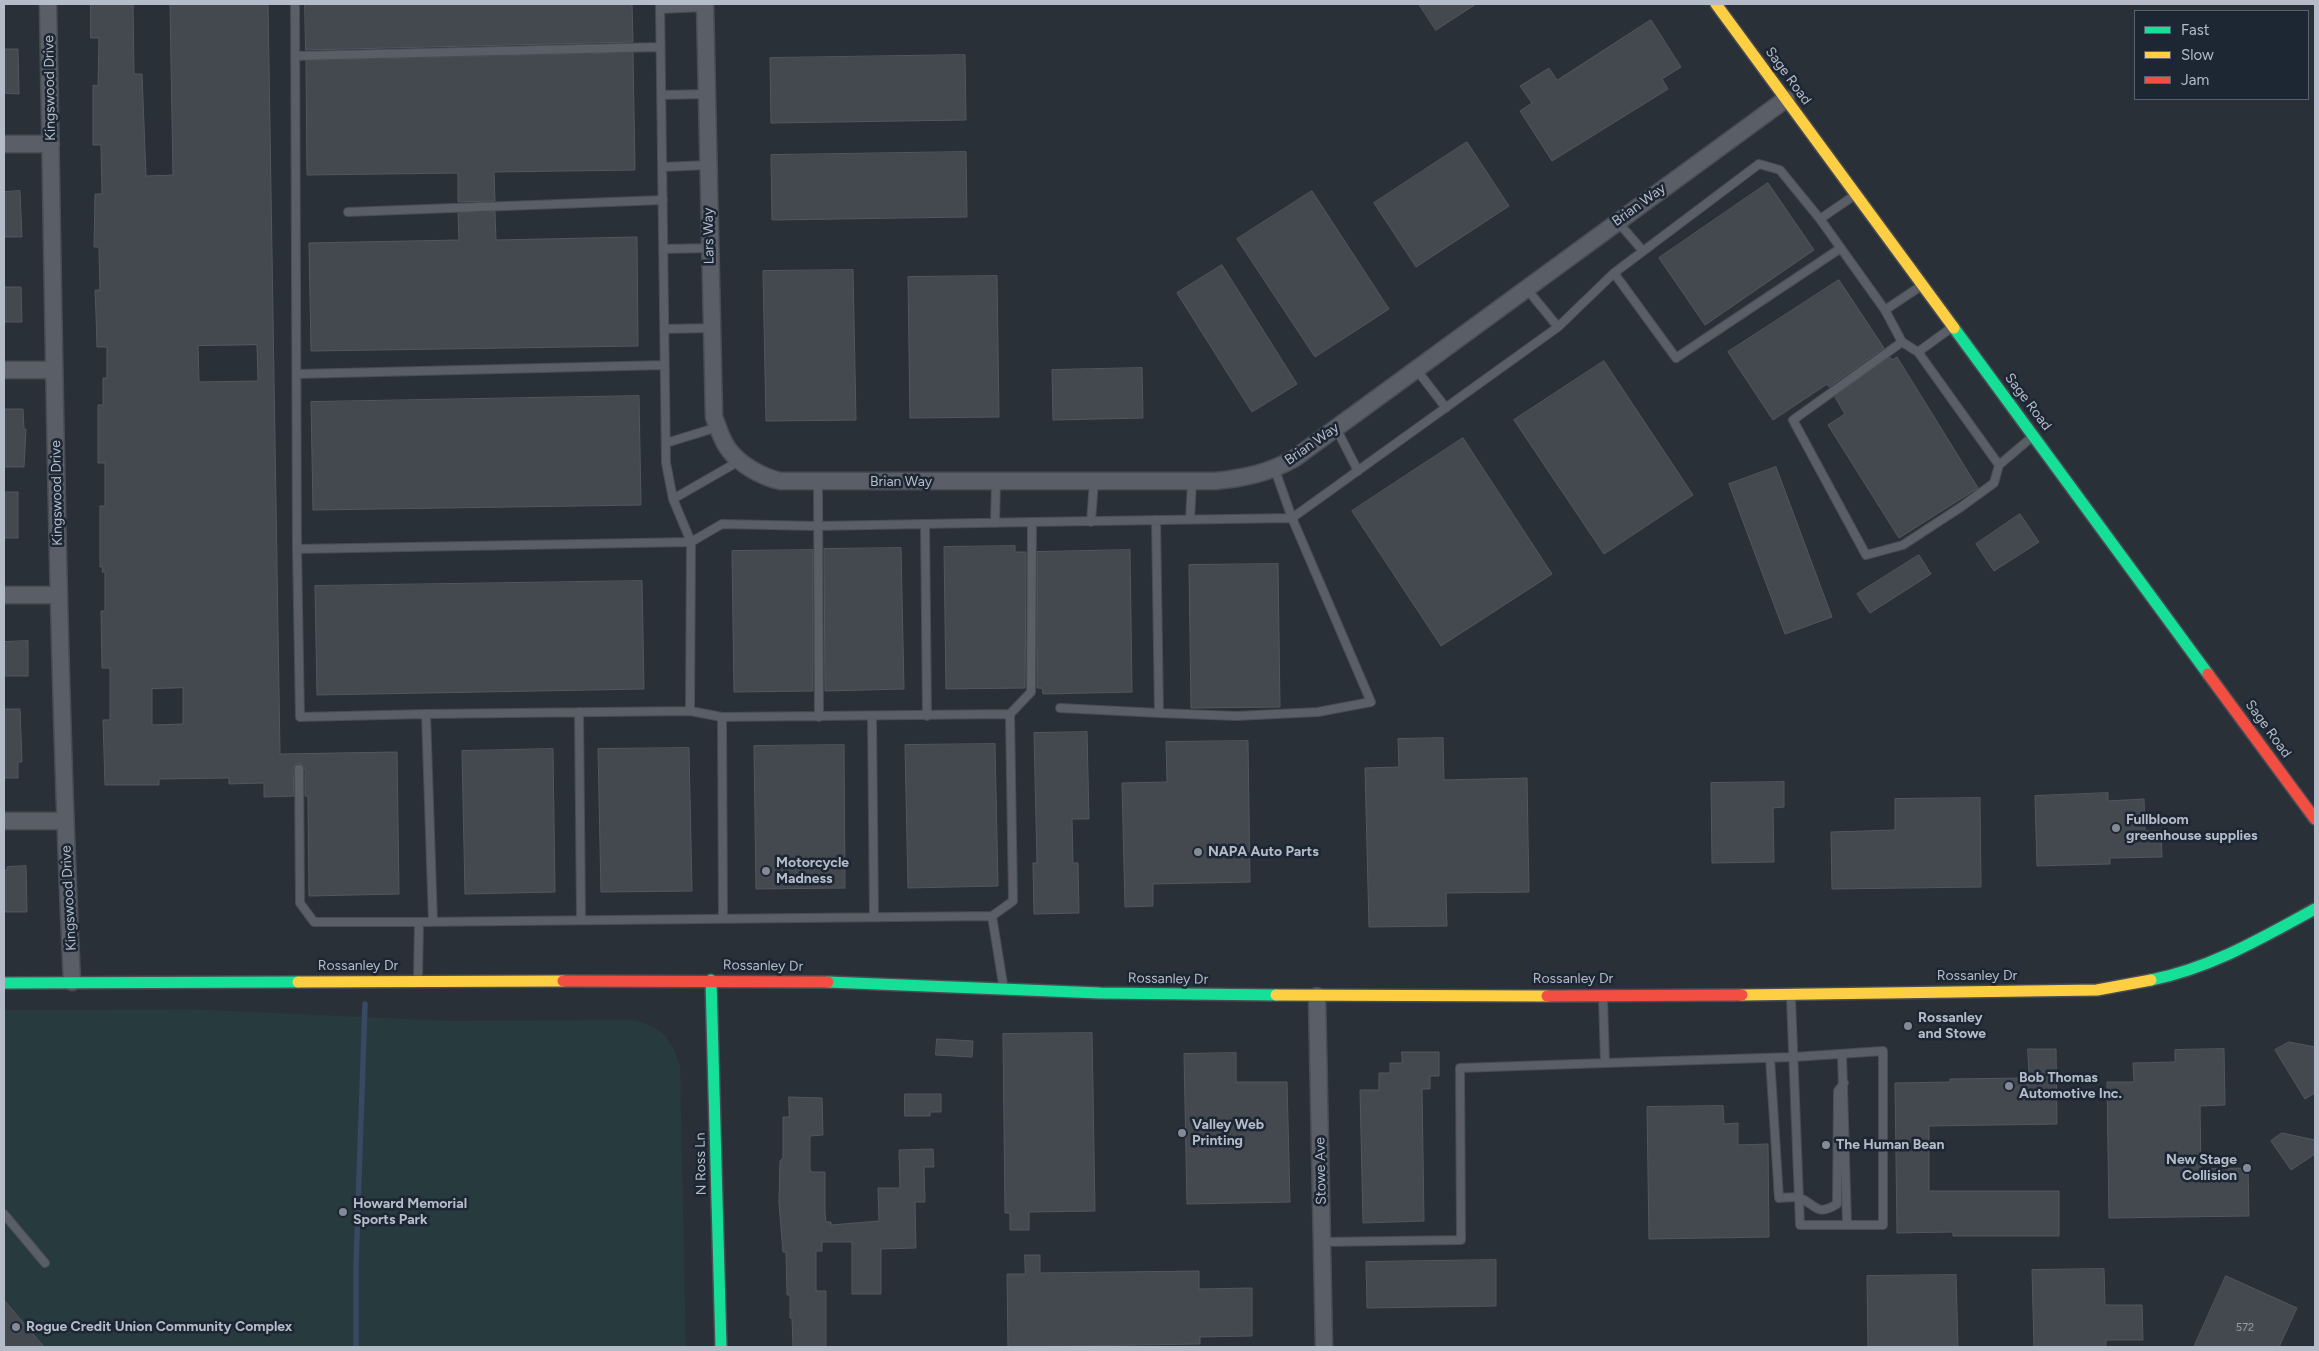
<!DOCTYPE html>
<style>
body{margin:0}
#map{position:relative;width:2319px;height:1351px;overflow:hidden;background:#2a3038;font-family:Figtree,sans-serif}
canvas{display:block}
.frame{position:absolute;inset:0;border:5px solid #b4bcc9;pointer-events:none}
.legend{position:absolute;left:2134px;top:10px;width:175px;height:90px;box-sizing:border-box;background:#1d2633;border:1px solid #59626f;margin:0;padding:6px 9px;list-style:none;font-size:15px;color:#b4bcc9}
.legend li{display:flex;align-items:center;gap:10px;height:25px}
.legend b{width:25px;border:1px solid #59626f}
</style>
<div id="map">
<canvas width="2319" height="1351"></canvas>
<div class="frame"></div>
<ul class="legend">
<li><b style="height:6px;background:#16e098"></b>Fast</li>
<li><b style="height:6px;background:#ffcf43"></b>Slow</li>
<li><b style="height:6px;background:#f24e42"></b>Jam</li>
</ul>
</div>
<script>
const g = document.querySelector('canvas').getContext('2d');
g.lineJoin = 'round';
function fillPath(path, color) {
  g.fillStyle = color;
  g.fill(path, 'evenodd');
}
function stroke(path, color, width, dash) {
  g.strokeStyle = color;
  g.lineWidth = width;
  g.lineCap = dash ? 'butt' : 'round';
  g.setLineDash(dash || []);
  g.stroke(path);
}
function write(font, color, halo, rows, align = 'center') {
  g.font = font + ' Figtree,sans-serif';
  g.lineWidth = 5;
  g.setLineDash([]);
  g.textBaseline = 'middle';
  g.strokeStyle = halo;
  g.fillStyle = color;
  for (const [text, x, y, turn = 0] of rows) {
    g.save();
    g.translate(x, y);
    g.rotate((+turn || 0) * Math.PI / 180);
    g.textAlign = isNaN(turn) ? turn : align;
    if (halo) g.strokeText(text, 0, 0);
    g.fillText(text, 0, 0);
    g.restore();
  }
}
fillPath(new Path2D(`
 M 190,1009 L 451,1021 L 630,1020 C 659,1024 672,1038 680,1066 L 686,1347 L 4,1347 L 4,1010 Z`), '#273a3e');
stroke(new Path2D(`
 M 356,1347 L 356,1265 L 365,1004`), '#384963', 5.5);
const building = new Path2D(`
 M 91,4 L 133,4 L 134,74 L 142,74 L 146,176 L 173,175 L 170,4 L 268,4 L 280,754 L 397,752 L 399,894 L 309,896 L 308,796 L 305,796 L 305,769 L 301,764 L 296,764 L 293,769 L 294,796 L 264,797 L 264,783 L 229,784 L 229,778 L 225,778 L 159,779 L 159,785 L 105,785 L 103,720 L 110,720 L 110,668 L 102,668 L 101,611 L 105,611 L 105,572 L 102,572 L 103,567 L 100,567 L 100,506 L 105,506 L 105,463 L 98,463 L 98,405 L 103,405 L 103,378 L 107,378 L 107,347 L 97,347 L 96,314 L 95,290 L 100,290 L 99,247 L 94,247 L 95,194 L 102,194 L 101,145 L 93,145 L 93,85 L 98,86 L 99,38 L 91,38 ZM 257,345 L 258,381 L 199,382 L 198,346 ZM 183,688 L 183,724 L 152,725 L 152,689 Z
 M 305,4 L 632,4 L 633,42 L 306,50 Z
 M 1419,4 L 1476,4 L 1436,30 Z
 M 1651,20 L 1681,67 L 1662,79 L 1668,89 L 1552,161 L 1520,111 L 1532,103 L 1520,86 L 1549,68 L 1557,80 Z
 M 4,49 L 18,49 L 19,94 L 4,93 Z
 M 633,53 L 635,170 L 494,172 L 495,201 L 458,202 L 458,173 L 307,175 L 306,61 Z
 M 965,55 L 966,120 L 771,123 L 770,58 Z
 M 1467,142 L 1509,206 L 1416,267 L 1374,203 Z
 M 966,152 L 967,217 L 772,220 L 771,155 Z
 M 1768,183 L 1814,250 L 1705,325 L 1659,258 Z
 M 20,191 L 22,237 L 4,237 L 4,192 Z
 M 1312,191 L 1389,309 L 1315,357 L 1237,239 Z
 M 495,212 L 496,240 L 637,237 L 638,346 L 311,351 L 309,243 L 459,240 L 458,213 Z
 M 1222,265 L 1297,384 L 1252,412 L 1177,293 Z
 M 853,270 L 856,420 L 766,421 L 763,271 Z
 M 997,276 L 999,417 L 910,418 L 908,277 Z
 M 1839,280 L 1884,348 L 1829,387 L 1827,384 L 1773,420 L 1728,352 Z
 M 4,287 L 21,287 L 22,322 L 4,322 Z
 M 1890,357 L 1892,360 L 1897,357 L 1978,488 L 1899,538 L 1828,425 L 1845,414 L 1835,397 Z
 M 1604,361 L 1693,495 L 1604,554 L 1514,420 Z
 M 1142,368 L 1143,418 L 1053,420 L 1052,370 Z
 M 639,396 L 641,505 L 313,510 L 311,402 Z
 M 4,409 L 23,409 L 24,429 L 26,429 L 24,467 L 4,467 Z
 M 1463,438 L 1552,574 L 1441,646 L 1352,511 Z
 M 1776,467 L 1832,617 L 1785,634 L 1729,484 Z
 M 4,492 L 18,492 L 18,538 L 4,538 Z
 M 2020,514 L 2039,542 L 1994,571 L 1976,544 Z
 M 1015,546 L 1015,552 L 1026,552 L 1025,688 L 946,689 L 944,547 Z
 M 901,548 L 904,689 L 825,691 L 824,549 Z
 M 813,550 L 813,691 L 734,692 L 732,551 Z
 M 1130,550 L 1132,692 L 1043,694 L 1042,688 L 1037,688 L 1037,552 Z
 M 1919,555 L 1931,574 L 1870,613 L 1857,594 Z
 M 1278,564 L 1280,707 L 1191,708 L 1189,565 Z
 M 642,581 L 644,689 L 317,695 L 315,586 Z
 M 28,641 L 28,676 L 4,676 L 4,642 Z
 M 4,709 L 20,709 L 22,762 L 18,762 L 18,778 L 4,778 Z
 M 1087,732 L 1089,819 L 1072,819 L 1073,863 L 1078,863 L 1079,913 L 1034,914 L 1033,863 L 1037,863 L 1034,733 Z
 M 1443,738 L 1444,780 L 1527,778 L 1529,892 L 1446,893 L 1447,926 L 1369,927 L 1365,768 L 1399,767 L 1398,739 Z
 M 1248,741 L 1250,882 L 1153,884 L 1153,906 L 1125,907 L 1122,783 L 1167,782 L 1166,742 Z
 M 995,744 L 998,886 L 908,888 L 905,745 Z
 M 844,745 L 845,888 L 756,889 L 754,746 Z
 M 689,748 L 692,891 L 601,892 L 598,749 Z
 M 553,749 L 555,892 L 465,894 L 462,751 Z
 M 1784,782 L 1784,807 L 1773,808 L 1774,862 L 1712,863 L 1711,783 Z
 M 2108,793 L 2108,801 L 2144,799 L 2145,831 L 2161,831 L 2162,857 L 2110,858 L 2110,864 L 2037,866 L 2035,796 Z
 M 1980,798 L 1981,887 L 1832,889 L 1831,832 L 1895,830 L 1895,799 Z
 M 26,866 L 27,912 L 4,912 L 4,870 L 7,870 L 7,867 Z
 M 1092,1033 L 1095,1211 L 1029,1212 L 1029,1230 L 1010,1230 L 1010,1213 L 1005,1213 L 1003,1034 Z
 M 937,1039 L 973,1041 L 972,1057 L 936,1055 Z
 M 2289,1042 L 2315,1047 L 2315,1093 L 2305,1099 L 2275,1050 Z
 M 2028,1049 L 2056,1049 L 2057,1124 L 1929,1126 L 1929,1191 L 2059,1191 L 2059,1236 L 1953,1236 L 1953,1232 L 1897,1233 L 1895,1083 L 1950,1082 L 1950,1079 L 2029,1078 Z
 M 2224,1049 L 2225,1105 L 2200,1106 L 2201,1169 L 2248,1168 L 2249,1216 L 2109,1218 L 2107,1082 L 2134,1082 L 2133,1063 L 2175,1062 L 2175,1050 Z
 M 1402,1052 L 1439,1052 L 1439,1076 L 1430,1076 L 1430,1089 L 1422,1089 L 1424,1221 L 1363,1223 L 1360,1090 L 1379,1090 L 1379,1073 L 1390,1073 L 1390,1063 L 1402,1063 Z
 M 1236,1053 L 1236,1082 L 1287,1082 L 1290,1202 L 1187,1204 L 1184,1054 Z
 M 905,1094 L 941,1094 L 941,1112 L 930,1112 L 930,1116 L 905,1116 Z
 M 789,1097 L 822,1098 L 823,1135 L 810,1136 L 810,1170 L 812,1172 L 825,1172 L 825,1213 L 826,1222 L 831,1222 L 831,1225 L 879,1221 L 878,1188 L 900,1188 L 899,1150 L 933,1149 L 934,1167 L 924,1167 L 925,1202 L 915,1202 L 916,1248 L 881,1249 L 881,1294 L 852,1294 L 852,1242 L 822,1242 L 822,1251 L 816,1251 L 816,1291 L 826,1291 L 826,1347 L 793,1347 L 792,1318 L 790,1318 L 790,1295 L 787,1295 L 786,1252 L 783,1252 L 779,1203 L 780,1161 L 783,1158 L 783,1117 L 789,1117 Z
 M 1723,1106 L 1724,1124 L 1738,1123 L 1738,1145 L 1768,1144 L 1769,1237 L 1649,1239 L 1647,1107 Z
 M 2282,1133 L 2315,1140 L 2315,1154 L 2291,1170 L 2271,1141 Z
 M 1025,1255 L 1040,1255 L 1040,1273 L 1199,1271 L 1199,1289 L 1252,1288 L 1252,1336 L 1200,1337 L 1200,1344 L 1008,1347 L 1007,1274 L 1025,1274 Z
 M 1496,1260 L 1496,1306 L 1367,1308 L 1366,1262 Z
 M 2104,1269 L 2105,1305 L 2142,1305 L 2143,1340 L 2106,1340 L 2106,1347 L 2034,1347 L 2032,1270 Z
 M 1956,1275 L 1958,1347 L 1868,1347 L 1867,1276 Z
 M 2226,1276 L 2297,1308 L 2279,1347 L 2194,1347 Z
 M 4,1300 L 44,1347 L 4,1347 Z`);
fillPath(building, '#444950');
stroke(building, '#52575f', 1);
const lane = new Path2D(`
 M 295,4 L 297,549
 M 660,4 L 666,463 L 673,499 L 691,542 L 722,524 L 817,526 L 1032,522 L 1031,692 L 1010,714
 M 660,9 L 705,7
 M 295,56 L 660,47
 M 661,95 L 707,94
 M 662,167 L 708,165
 M 348,212 L 663,200
 M 1820,219 L 1855,195
 M 1617,221 L 1643,251
 M 663,249 L 710,248
 M 1614,273 L 1676,358 L 1841,248
 M 1526,288 L 1558,327
 M 1885,310 L 1921,286
 M 664,329 L 711,328
 M 1902,342 L 1793,420 L 1866,555 L 1903,545 L 1961,507 L 1994,483 L 1999,465
 M 1918,352 L 1951,328
 M 1416,369 L 1446,408
 M 297,374 L 665,365
 M 1336,428 L 1358,471
 M 666,443 L 718,427
 M 1275,470 L 1292,518 L 1558,327 L 1614,273 L 1759,164 L 1780,170 L 1820,219 L 1885,310 L 1902,342 L 1918,352 L 1999,465 L 2032,437
 M 818,482 L 819,717
 M 673,499 L 741,460
 M 1190,520 L 1192,481
 M 1032,522 L 1292,518 L 1371,702 L 1318,712 L 1236,716 L 1159,713 L 1156,520
 M 1091,522 L 1094,481
 M 995,523 L 996,482
 M 925,524 L 927,716
 M 1060,708 L 1159,713
 M 690,711 L 722,717 L 1010,714 L 1013,901 L 992,916
 M 579,712 L 581,919
 M 426,714 L 690,711 L 691,542 L 297,549 L 300,717 L 426,714 L 433,922
 M 722,717 L 723,918
 M 872,717 L 874,917
 M 299,769 L 300,903 L 314,922 L 419,922
 M 418,978 L 419,922 L 992,916 L 1003,984
 M 1842,1054 L 1847,1225
 M 1770,1058 L 1779,1198 C 1785,1198 1795,1196 1800,1198 C 1817,1205 1816,1217 1837,1204 L 1838,1091 L 1844,1083
 M 1605,1063 L 1794,1057 L 1883,1051 L 1883,1225 L 1800,1225 L 1791,999
 M 4,1214 L 45,1263
 M 1322,1242 L 1461,1240 L 1460,1068 L 1605,1063 L 1603,998`);
const street = new Path2D(`
 M 48,4 C 54,330 57,656 72,982
 M 705,4 L 714,417 C 718,427 721,438 727,447 C 738,464 762,477 780,481 L 1215,481 C 1245,478 1269,473 1295,458 L 1786,99
 M 4,144 L 51,144
 M 4,370 L 54,370
 M 4,595 L 59,595
 M 4,821 L 65,821
 M 1317,996 L 1324,1347`);
const fast = new Path2D(`
 M 1954,328 L 2208,674
 M 711,980 L 721,1347
 M 2151,980 C 2211,968 2262,938 2315,909
 M 828,982 L 1100,993 L 1276,995
 M 4,983 L 298,982`);
const slow = new Path2D(`
 M 1716,4 L 1954,328
 M 298,982 L 563,981
 M 1276,995 L 1547,996
 M 1742,995 L 2097,990 L 2151,980`);
const jam = new Path2D(`
 M 2208,674 L 2315,819
 M 563,981 L 828,982
 M 1547,996 L 1742,995`);
stroke(lane, '#484c53', 10);
stroke(street, '#484c53', 19);
stroke(fast, '#484c53', 14);
stroke(slow, '#484c53', 14);
stroke(jam, '#484c53', 14);
stroke(lane, '#5a5e66', 8);
stroke(street, '#5a5e66', 16);
stroke(fast, '#16e098', 11);
stroke(slow, '#ffcf43', 11);
stroke(jam, '#f24e42', 11);
for (const [x, y, r, color] of [
 [2116,828,5,"#848b96"],
 [1198,852,5,"#848b96"],
 [766,871,5,"#848b96"],
 [1908,1026,5,"#848b96"],
 [2009,1086,5,"#848b96"],
 [1182,1133,5,"#848b96"],
 [1826,1145,5,"#848b96"],
 [2247,1168,5,"#848b96"],
 [343,1212,5,"#848b96"],
 [16,1327,5,"#848b96"]
]) {
  const dot = new Path2D();
  dot.arc(x, y, r, 0, 2 * Math.PI);
  g.fillStyle = color;
  g.fill(dot);
  stroke(dot, '#1d2633', 2);
}
write('11px', '#989fab', null, [
 ["572",2245,1328]
]);
write('14px', '#b4bcc9', '#1d2633', [
 ["Sage Road",1788,76,54],
 ["Kingswood Drive",50,88,-91],
 ["Brian Way",1639,205,-36],
 ["Lars Way",709,236,-91],
 ["Sage Road",2028,402,53],
 ["Brian Way",1312,444,-35],
 ["Brian Way",901,482],
 ["Kingswood Drive",57,493,-91],
 ["Sage Road",2268,729,54],
 ["Kingswood Drive",69,898,-93],
 ["Rossanley Dr",358,966],
 ["Rossanley Dr",763,966,1],
 ["Rossanley Dr",1977,976],
 ["Rossanley Dr",1168,979,1],
 ["Rossanley Dr",1573,979],
 ["N Ross Ln",701,1164,-91],
 ["Stowe Ave",1321,1171,-91]
]);
write('bold 14px', '#b4bcc9', '#1d2633', [
 ["Fullbloom",2126,820],
 ["greenhouse supplies",2126,836],
 ["NAPA Auto Parts",1208,852],
 ["Motorcycle",776,863],
 ["Madness",776,879],
 ["Rossanley",1918,1018],
 ["and Stowe",1918,1034],
 ["Bob Thomas",2019,1078],
 ["Automotive Inc.",2019,1094],
 ["Valley Web",1192,1125],
 ["Printing",1192,1141],
 ["The Human Bean",1836,1145],
 ["New Stage",2237,1160,"right"],
 ["Collision",2237,1176,"right"],
 ["Howard Memorial",353,1204],
 ["Sports Park",353,1220],
 ["Rogue Credit Union Community Complex",26,1327]
], 'left');
</script>
